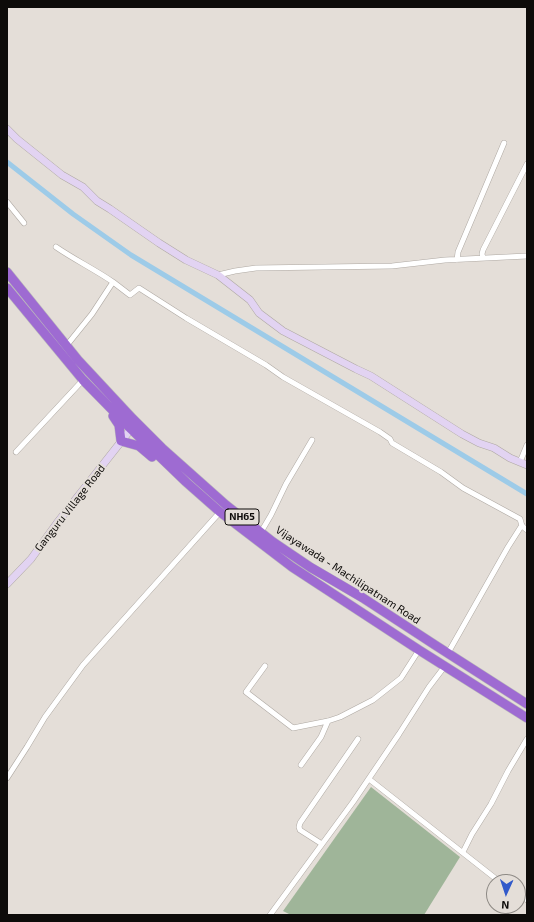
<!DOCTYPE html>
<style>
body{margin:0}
#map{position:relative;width:534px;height:922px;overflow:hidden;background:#e4ded8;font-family:"Exo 2",sans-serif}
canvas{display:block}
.frame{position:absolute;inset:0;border:8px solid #0d0b09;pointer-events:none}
.north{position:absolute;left:486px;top:874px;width:40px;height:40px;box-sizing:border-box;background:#e4ded8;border:1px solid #8e8a85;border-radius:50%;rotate:183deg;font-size:11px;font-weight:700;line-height:16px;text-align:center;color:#0d0b09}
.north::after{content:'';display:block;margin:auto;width:14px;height:18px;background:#325aca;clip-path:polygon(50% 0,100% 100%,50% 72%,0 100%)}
</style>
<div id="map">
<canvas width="534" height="922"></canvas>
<div class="frame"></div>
<div class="north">N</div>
</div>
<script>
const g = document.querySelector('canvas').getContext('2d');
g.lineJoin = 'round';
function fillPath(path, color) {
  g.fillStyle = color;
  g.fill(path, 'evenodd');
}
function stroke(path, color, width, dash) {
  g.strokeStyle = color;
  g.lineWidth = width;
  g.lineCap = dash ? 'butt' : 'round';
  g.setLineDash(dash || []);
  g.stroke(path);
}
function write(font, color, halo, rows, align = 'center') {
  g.font = font + ' "Exo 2",sans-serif';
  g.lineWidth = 4;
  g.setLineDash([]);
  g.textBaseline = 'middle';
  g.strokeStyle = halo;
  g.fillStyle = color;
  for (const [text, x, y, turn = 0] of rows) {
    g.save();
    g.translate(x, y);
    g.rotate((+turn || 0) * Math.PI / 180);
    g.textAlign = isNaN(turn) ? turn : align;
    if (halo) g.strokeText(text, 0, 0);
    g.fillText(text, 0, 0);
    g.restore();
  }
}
fillPath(new Path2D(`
 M 371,787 L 460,857 L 424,915 L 291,915 L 283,911 Z`), '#9fb599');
stroke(new Path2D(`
 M 7,162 L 73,214 L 131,255 L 527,494`), '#9dcbe8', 5);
const street = new Path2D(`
 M 7,202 L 24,223
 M 56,247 C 75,260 94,269 113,282
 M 483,258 L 482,254 L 483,250 L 527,164
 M 457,260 L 458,252 L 504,143
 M 218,275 L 235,271 L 256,268 L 392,266 L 445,260 L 527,256
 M 67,345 L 92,314 L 113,282 L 130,295 L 139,288 L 186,318 L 266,365 L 283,377 L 380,432 L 390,439 L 392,443 L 441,472 L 463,488 L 520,519 L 522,526 L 527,530
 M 16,452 L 83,380
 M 520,462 L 527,445
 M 261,532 L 271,515 L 286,484 L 312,440
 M 448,653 L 508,547 L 522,525
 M 265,666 L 246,692 L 293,728 L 328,721 L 340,717 L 373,700 L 401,678 L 419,650
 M 301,765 L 321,737 L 328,721
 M 7,778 L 27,747 L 45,717 L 83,665 L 220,512
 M 369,779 L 500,882
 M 322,844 L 300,830 L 299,827 L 300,823 L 358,739
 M 463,852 L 472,834 L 491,804 L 508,771 L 527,739
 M 518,894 L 527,900
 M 270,915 L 353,802 L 399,734 L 429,687 L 445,666`);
const secondary = new Path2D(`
 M 7,129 L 17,139 L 62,175 L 83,187 L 97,201 L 110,209 L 159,243 L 186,260 L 218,275 L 250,300 L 259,313 L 283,331 L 356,369 L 371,376 L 462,434 L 479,443 L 494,448 L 510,458 L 527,465
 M 7,584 L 31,559 L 57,523 L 131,429`);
const highway = new Path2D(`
 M 7,272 L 78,360 L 132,418 L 162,448 L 226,505 L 273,542 L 310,567 L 363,598 L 435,645 L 527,704
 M 7,288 L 83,380 L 131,429 L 186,482 L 220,512 L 292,567 L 419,650 L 527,718
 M 113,416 L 119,425 L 121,441 L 139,446 L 152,457`);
stroke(street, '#aea8a2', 6);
stroke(secondary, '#aea8a2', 8);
stroke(highway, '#bbbbba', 10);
stroke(street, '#fff', 5);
stroke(secondary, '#e2d3f2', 7);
stroke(highway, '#9e6bd2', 9);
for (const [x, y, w] of [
 [242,517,34]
]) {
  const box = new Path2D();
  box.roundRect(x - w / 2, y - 8, w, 16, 3);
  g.fillStyle = '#e4ded8';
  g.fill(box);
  stroke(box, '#0d0b09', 1);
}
write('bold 10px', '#0d0b09', null, [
 ["NH65",242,517]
]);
write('11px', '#0d0b09', '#e4ded8', [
 ["Ganguru Village Road",70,508,-52],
 ["Vijayawada - Machilipatnam Road",348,575,33]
]);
</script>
